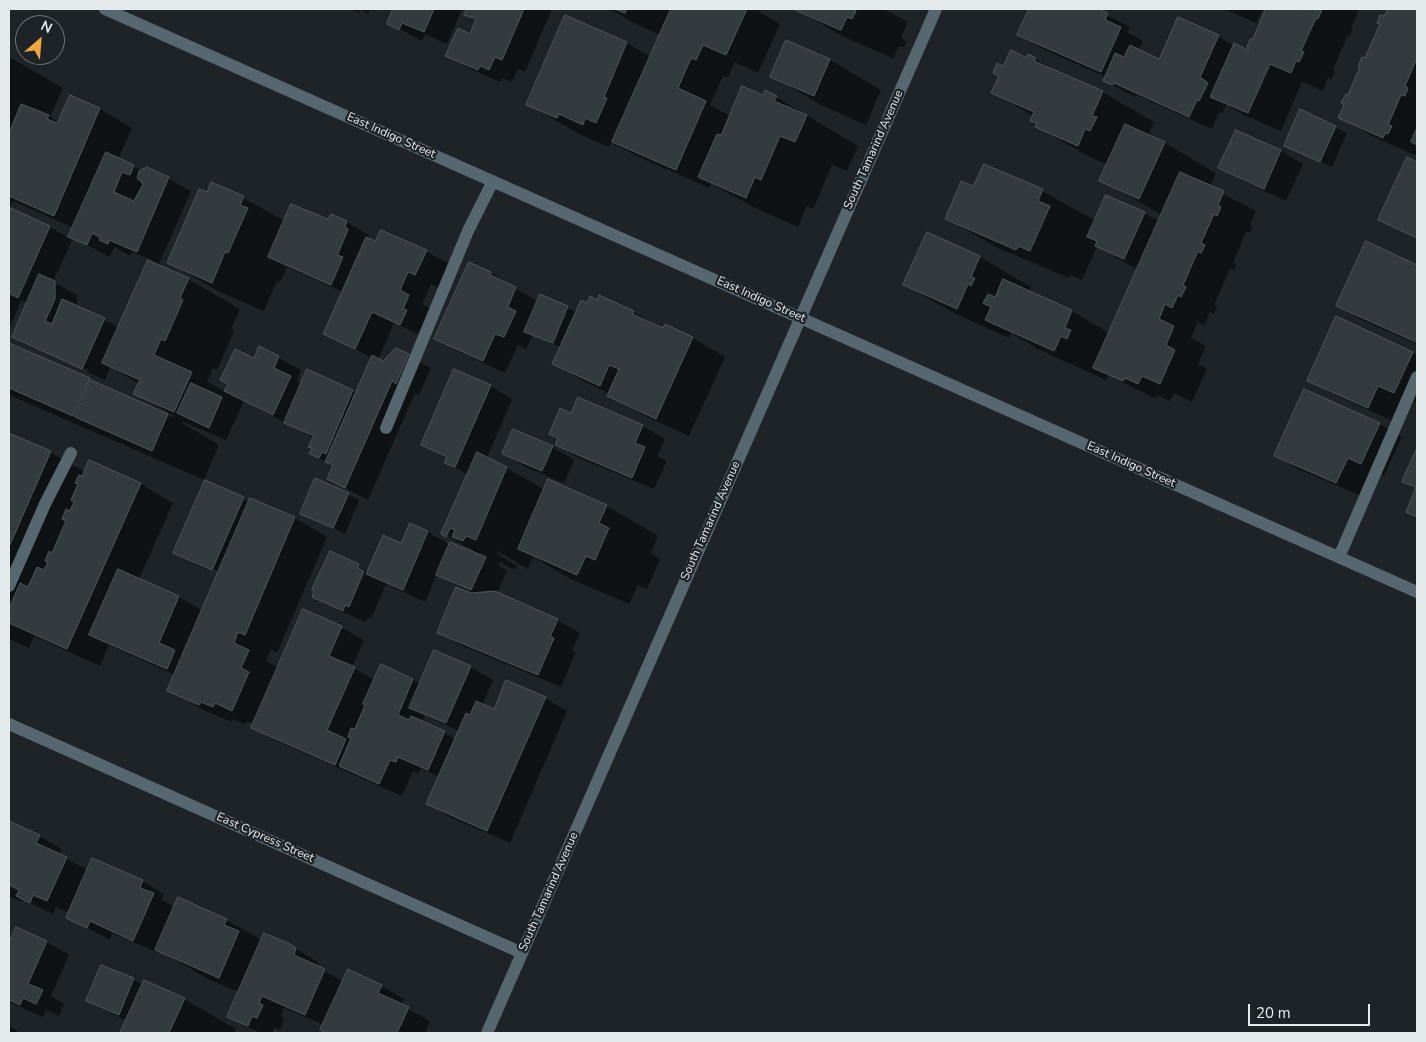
<!DOCTYPE html>
<style>
body{margin:0}
#map{position:relative;width:1426px;height:1042px;overflow:hidden;background:#1d2327;font-family:"Nunito Sans",sans-serif}
canvas{display:block}
.frame{position:absolute;inset:0;border:10px solid #e5eaec;pointer-events:none}
.north{position:absolute;left:15px;top:15px;width:50px;height:50px;box-sizing:border-box;background:#1d2327;border:1px solid #6d7376;border-radius:50%;rotate:27deg;font-size:14px;font-weight:700;line-height:20px;text-align:center;color:#e5eaec}
.north::after{content:'';display:block;margin:auto;width:18px;height:22px;background:#f1a540;clip-path:polygon(50% 0,100% 100%,50% 72%,0 100%)}
.scale{position:absolute;left:1248px;top:1004px;width:122px;height:22px;box-sizing:border-box;border:2px solid #e5eaec;border-top:0;padding-left:6px;font-size:15px;line-height:18px;white-space:nowrap;color:#e5eaec;-webkit-text-stroke:4px #1d2327;paint-order:stroke}
</style>
<div id="map">
<canvas width="1426" height="1042"></canvas>
<div class="frame"></div>
<div class="north">N</div>
<div class="scale">20 m</div>
</div>
<script>
const g = document.querySelector('canvas').getContext('2d');
g.lineJoin = 'round';
function fillPath(path, color) {
  g.fillStyle = color;
  g.fill(path, 'evenodd');
}
function stroke(path, color, width, dash) {
  g.strokeStyle = color;
  g.lineWidth = width;
  g.lineCap = dash ? 'butt' : 'round';
  g.setLineDash(dash || []);
  g.stroke(path);
}
function write(font, color, halo, rows, align = 'center') {
  g.font = font + ' "Nunito Sans",sans-serif';
  g.lineWidth = 4.5;
  g.setLineDash([]);
  g.textBaseline = 'middle';
  g.strokeStyle = halo;
  g.fillStyle = color;
  for (const [text, x, y, turn = 0] of rows) {
    g.save();
    g.translate(x, y);
    g.rotate((+turn || 0) * Math.PI / 180);
    g.textAlign = isNaN(turn) ? turn : align;
    if (halo) g.strokeText(text, 0, 0);
    g.fillText(text, 0, 0);
    g.restore();
  }
}
fillPath(new Path2D(`
 M 350,9 L 370,9 L 368,14 L 360,9 L 359,13 Z
 M 394,9 L 462,9 L 447,44 L 425,34 L 422,41 L 388,23 Z
 M 468,9 L 552,9 L 525,72 L 518,69 L 512,82 L 502,78 L 500,82 L 469,68 L 447,56 L 471,35 L 477,21 L 466,14 Z
 M 610,9 L 755,9 L 780,24 L 758,73 L 735,62 L 728,77 L 723,76 L 710,105 L 730,116 L 763,97 L 776,97 L 858,146 L 847,171 L 832,165 L 813,209 L 807,206 L 798,227 L 751,206 L 711,183 L 709,188 L 646,160 L 611,143 L 609,147 L 579,134 L 528,104 L 566,17 L 627,43 L 651,57 L 661,35 L 636,24 Z
 M 795,9 L 884,9 L 908,22 L 901,38 L 907,42 L 904,47 L 899,46 L 893,58 L 846,38 Z
 M 1030,9 L 1095,9 L 1130,27 L 1127,32 L 1143,41 L 1138,51 L 1159,60 L 1218,36 L 1235,46 L 1249,51 L 1268,9 L 1359,9 L 1351,28 L 1353,29 L 1350,36 L 1348,35 L 1333,70 L 1335,72 L 1331,80 L 1328,78 L 1323,91 L 1302,82 L 1281,131 L 1244,115 L 1226,105 L 1222,113 L 1219,112 L 1212,129 L 1136,95 L 1135,97 L 1127,93 L 1105,81 L 1106,77 L 1041,48 L 1019,35 Z
 M 1224,9 L 1262,9 L 1256,23 Z
 M 1389,9 L 1417,9 L 1417,151 L 1415,155 L 1372,136 L 1340,118 Z
 M 787,41 L 830,60 L 881,90 L 866,125 L 823,106 L 772,76 Z
 M 9,57 L 63,88 L 50,117 L 59,122 L 70,96 L 100,109 L 132,128 L 118,159 L 142,171 L 147,169 L 169,179 L 191,191 L 158,266 L 188,279 L 240,309 L 231,329 L 234,331 L 217,370 L 213,368 L 207,381 L 225,392 L 229,383 L 254,360 L 260,348 L 301,370 L 297,381 L 302,384 L 308,371 L 356,393 L 372,358 L 325,333 L 343,292 L 287,267 L 280,282 L 277,281 L 264,311 L 220,292 L 168,262 L 212,184 L 243,198 L 285,221 L 329,221 L 331,216 L 347,222 L 369,235 L 368,239 L 376,242 L 381,231 L 426,251 L 449,264 L 438,287 L 431,284 L 422,304 L 431,309 L 423,336 L 394,323 L 378,360 L 384,362 L 396,350 L 431,368 L 419,395 L 415,393 L 368,500 L 328,479 L 334,467 L 311,453 L 314,438 L 244,401 L 226,440 L 181,421 L 181,422 L 219,445 L 204,480 L 9,395 L 9,345 L 173,417 L 174,416 L 135,393 L 139,384 L 111,367 L 105,380 L 35,349 L 13,337 L 28,303 L 21,301 L 9,329 L 9,217 L 12,210 L 50,227 L 69,238 L 74,228 L 13,201 L 9,209 ZM 347,230 L 349,230 L 336,261 L 334,260 ZM 93,232 L 101,237 L 101,240 L 92,234 ZM 73,238 L 110,257 L 114,247 L 130,256 L 132,252 L 149,259 L 119,327 L 77,307 L 77,295 L 53,282 ZM 35,346 L 88,370 L 87,372 L 35,349 Z
 M 1028,59 L 1035,59 L 1063,74 L 1102,92 L 1154,122 L 1148,135 L 1165,143 L 1216,173 L 1210,187 L 1256,211 L 1250,225 L 1252,226 L 1249,233 L 1246,232 L 1233,263 L 1236,265 L 1234,270 L 1230,268 L 1214,305 L 1217,306 L 1214,314 L 1210,312 L 1204,325 L 1198,322 L 1191,338 L 1206,346 L 1198,364 L 1207,369 L 1192,402 L 1174,393 L 1170,401 L 1157,395 L 1156,399 L 1108,375 L 1106,380 L 1038,349 L 1011,333 L 1009,338 L 956,314 L 904,285 L 927,234 L 980,257 L 1031,287 L 1029,292 L 1072,311 L 1109,333 L 1138,270 L 1097,246 L 1082,280 L 1070,275 L 1069,278 L 998,248 L 946,218 L 974,188 L 1042,191 L 1096,221 L 1144,213 L 1159,221 L 1162,215 L 1101,180 L 1108,165 L 1088,156 L 1036,126 L 1038,124 L 1032,120 L 1034,116 L 993,93 L 1004,67 Z
 M 1300,111 L 1347,133 L 1332,167 L 1285,145 Z
 M 1237,131 L 1281,151 L 1303,164 L 1286,201 L 1242,180 L 1220,167 Z
 M 1407,158 L 1417,163 L 1417,239 L 1379,219 Z
 M 1366,242 L 1417,266 L 1417,344 L 1360,319 L 1338,306 Z
 M 470,264 L 491,273 L 538,302 L 541,296 L 577,312 L 588,305 L 598,301 L 633,312 L 664,329 L 666,325 L 693,338 L 725,357 L 689,436 L 641,414 L 608,395 L 609,393 L 585,382 L 553,363 L 561,347 L 533,335 L 526,349 L 518,345 L 505,373 L 458,351 L 435,338 Z
 M 1413,353 L 1417,355 L 1417,403 L 1401,398 L 1391,420 L 1331,393 L 1308,380 Z
 M 490,386 L 512,399 L 487,458 L 507,468 L 545,490 L 607,506 L 658,536 L 651,553 L 660,559 L 647,589 L 638,585 L 629,604 L 571,579 L 533,557 L 528,569 L 497,551 L 497,554 L 517,566 L 515,570 L 500,562 L 498,565 L 507,571 L 497,593 L 557,620 L 580,633 L 572,650 L 576,652 L 561,687 L 461,645 L 438,632 L 463,589 L 437,574 L 425,602 L 386,584 L 371,619 L 368,617 L 365,622 L 336,609 L 314,596 L 330,552 L 368,571 L 401,545 L 410,525 L 428,532 L 450,545 L 471,552 L 472,550 L 442,533 L 468,475 L 446,462 L 448,459 L 422,445 Z
 M 572,414 L 642,426 L 665,439 L 657,456 L 667,461 L 654,489 L 579,458 L 557,445 Z
 M 1379,424 L 1402,437 L 1384,476 L 1371,470 L 1359,495 L 1298,469 L 1276,456 Z
 M 9,434 L 50,452 L 85,472 L 90,462 L 141,484 L 173,503 L 139,579 L 179,597 L 203,611 L 219,572 L 207,565 L 206,568 L 213,572 L 197,565 L 175,552 L 206,482 L 250,502 L 251,500 L 295,518 L 327,537 L 277,653 L 271,649 L 266,661 L 279,668 L 304,611 L 342,628 L 364,640 L 352,667 L 375,680 L 382,665 L 421,684 L 435,651 L 471,667 L 493,680 L 482,705 L 494,710 L 545,698 L 567,711 L 510,843 L 450,817 L 428,804 L 439,777 L 421,768 L 419,774 L 413,771 L 402,796 L 275,740 L 252,727 L 254,724 L 247,721 L 245,724 L 233,719 L 232,722 L 201,709 L 169,690 L 175,675 L 109,645 L 100,666 L 34,636 L 29,648 L 9,639 ZM 185,645 L 188,646 L 183,656 L 181,655 ZM 425,715 L 459,731 L 456,739 L 422,722 Z
 M 552,447 L 574,460 L 564,483 L 526,467 L 504,454 Z
 M 1417,451 L 1417,517 L 1407,511 L 1417,489 L 1403,481 Z
 M 348,494 L 359,500 L 345,534 L 302,513 Z
 M 9,822 L 39,836 L 62,849 L 59,855 L 88,870 L 142,881 L 164,894 L 162,900 L 175,907 L 226,920 L 262,940 L 289,945 L 318,962 L 316,967 L 344,982 L 349,971 L 382,986 L 404,999 L 401,1005 L 430,1021 L 425,1033 L 329,1033 L 322,1030 L 324,1025 L 284,1008 L 281,1017 L 284,1019 L 280,1030 L 275,1028 L 272,1033 L 261,1033 L 251,1029 L 229,1016 L 239,992 L 208,979 L 157,949 L 156,952 L 112,933 L 110,940 L 68,917 L 69,913 L 56,907 L 53,914 L 24,900 L 23,902 L 9,896 Z
 M 16,929 L 47,942 L 69,955 L 51,996 L 64,1004 L 59,1016 L 46,1010 L 43,1017 L 9,1002 L 9,946 Z
 M 133,979 L 143,985 L 184,999 L 236,1029 L 234,1033 L 122,1033 L 127,1021 L 110,1013 L 87,1000 Z
 M 9,1026 L 21,1033 L 9,1033 Z`), '#0007');
const building = new Path2D(`
 M 393,9 L 434,9 L 424,32 L 402,23 L 399,30 L 387,24 Z
 M 467,9 L 524,9 L 502,60 L 495,57 L 489,70 L 480,66 L 478,70 L 445,56 L 458,28 L 470,34 L 476,19 L 464,15 Z
 M 615,9 L 627,9 L 625,13 Z
 M 671,9 L 747,9 L 726,55 L 703,45 L 696,60 L 691,58 L 678,88 L 706,101 L 676,170 L 612,142 Z
 M 793,9 L 852,9 L 856,11 L 852,19 L 847,17 L 841,30 Z
 M 1029,9 L 1098,9 L 1108,13 L 1105,20 L 1121,27 L 1101,72 L 1017,35 Z
 M 1266,9 L 1322,10 L 1318,19 L 1316,18 L 1301,51 L 1304,52 L 1299,62 L 1296,61 L 1291,73 L 1270,64 L 1248,113 L 1210,97 L 1234,43 L 1248,50 L 1249,48 L 1247,47 L 1250,39 L 1252,40 Z
 M 1388,9 L 1417,9 L 1417,58 L 1405,86 L 1408,88 L 1405,96 L 1401,95 L 1388,125 L 1392,126 L 1388,134 L 1385,133 L 1383,138 L 1338,118 L 1344,105 L 1341,103 L 1346,94 L 1348,95 L 1360,67 L 1358,66 L 1362,57 L 1365,58 L 1380,24 L 1377,23 L 1380,15 L 1384,16 Z
 M 565,15 L 627,42 L 604,97 L 607,98 L 596,123 L 585,118 L 583,125 L 559,114 L 557,118 L 526,105 Z
 M 1178,17 L 1219,35 L 1200,77 L 1208,83 L 1199,101 L 1197,100 L 1189,117 L 1114,83 L 1112,85 L 1103,81 L 1115,53 L 1124,57 L 1130,45 L 1159,59 Z
 M 786,40 L 830,59 L 814,96 L 770,77 Z
 M 1011,50 L 1027,58 L 1028,54 L 1036,58 L 1034,61 L 1103,91 L 1092,116 L 1097,117 L 1090,131 L 1085,129 L 1078,146 L 1035,127 L 1037,123 L 1030,121 L 1034,112 L 991,93 L 999,76 L 993,73 L 997,63 L 1003,66 Z
 M 742,86 L 763,95 L 765,90 L 777,96 L 774,101 L 807,115 L 795,142 L 780,136 L 761,180 L 755,177 L 746,198 L 698,177 L 717,134 L 721,135 Z
 M 70,95 L 100,108 L 54,216 L 9,196 L 9,133 L 21,104 L 49,115 L 47,119 L 57,123 Z
 M 1300,109 L 1336,126 L 1320,162 L 1284,146 Z
 M 1125,124 L 1165,142 L 1139,199 L 1099,181 Z
 M 1417,128 L 1417,145 L 1411,142 Z
 M 1236,130 L 1281,150 L 1264,189 L 1218,168 Z
 M 106,152 L 134,165 L 130,175 L 122,172 L 114,192 L 134,201 L 143,184 L 137,178 L 139,171 L 147,167 L 169,177 L 137,252 L 109,240 L 108,244 L 99,240 L 101,237 L 92,233 L 87,245 L 68,237 Z
 M 1407,157 L 1417,162 L 1417,238 L 1378,220 Z
 M 984,164 L 1043,189 L 1038,201 L 1050,206 L 1030,251 L 1018,246 L 1016,250 L 945,219 L 961,181 L 973,186 Z
 M 1180,172 L 1224,191 L 1218,205 L 1221,207 L 1217,216 L 1214,214 L 1201,243 L 1205,245 L 1201,253 L 1198,251 L 1183,285 L 1186,287 L 1181,297 L 1178,295 L 1172,308 L 1165,304 L 1159,319 L 1174,326 L 1166,345 L 1175,350 L 1160,384 L 1142,376 L 1138,384 L 1125,378 L 1123,381 L 1093,368 Z
 M 211,182 L 244,196 L 240,205 L 248,208 L 228,253 L 225,252 L 212,283 L 167,263 L 199,189 L 207,192 Z
 M 1106,195 L 1145,212 L 1124,259 L 1095,246 L 1097,241 L 1087,237 Z
 M 291,204 L 328,219 L 331,214 L 347,221 L 345,227 L 348,229 L 337,255 L 343,257 L 331,285 L 268,257 Z
 M 11,208 L 50,226 L 18,298 L 9,293 L 9,214 Z
 M 381,230 L 427,250 L 415,275 L 408,272 L 400,290 L 409,295 L 403,309 L 407,310 L 400,325 L 372,312 L 355,349 L 323,334 L 366,237 L 375,241 Z
 M 927,232 L 980,256 L 971,277 L 975,278 L 971,286 L 968,284 L 957,309 L 903,285 Z
 M 1366,241 L 1417,265 L 1417,339 L 1416,342 L 1336,306 Z
 M 148,260 L 189,278 L 180,298 L 183,300 L 165,341 L 161,339 L 154,355 L 192,372 L 174,412 L 133,394 L 140,380 L 102,363 Z
 M 469,262 L 491,272 L 490,275 L 516,287 L 508,307 L 516,311 L 504,337 L 495,334 L 483,361 L 434,339 Z
 M 39,274 L 55,281 L 55,299 L 45,321 L 52,324 L 62,299 L 105,318 L 82,369 L 12,337 Z
 M 1003,279 L 1072,310 L 1065,328 L 1071,330 L 1067,339 L 1061,336 L 1054,351 L 985,320 L 991,307 L 983,303 L 988,294 L 995,297 Z
 M 540,294 L 568,306 L 553,343 L 524,332 Z
 M 599,295 L 634,311 L 632,314 L 663,328 L 665,324 L 693,337 L 656,419 L 607,396 L 619,369 L 609,365 L 600,386 L 552,364 L 581,300 L 587,303 L 590,296 L 597,300 Z
 M 1336,316 L 1413,352 L 1394,393 L 1378,386 L 1368,408 L 1307,381 Z
 M 9,343 L 90,378 L 73,416 L 9,388 Z
 M 259,346 L 279,356 L 274,368 L 291,376 L 273,415 L 224,391 L 228,384 L 220,380 L 235,349 L 254,358 Z
 M 396,348 L 409,354 L 396,384 L 392,381 L 345,488 L 327,479 L 333,465 L 325,462 L 372,355 L 383,361 Z
 M 307,369 L 353,390 L 326,454 L 322,452 L 319,458 L 309,454 L 312,448 L 308,447 L 314,436 L 284,423 Z
 M 454,369 L 491,385 L 455,467 L 444,463 L 447,457 L 421,445 Z
 M 91,380 L 168,414 L 152,451 L 75,417 Z
 M 191,383 L 222,397 L 209,428 L 177,413 Z
 M 1304,389 L 1380,423 L 1361,464 L 1348,458 L 1336,483 L 1274,456 Z
 M 578,397 L 643,425 L 635,443 L 645,447 L 632,478 L 555,445 L 558,438 L 549,434 L 560,408 L 571,413 Z
 M 513,429 L 553,446 L 542,471 L 502,454 Z
 M 9,433 L 51,451 L 9,547 Z
 M 1417,448 L 1417,517 L 1406,512 L 1416,487 L 1402,482 Z
 M 477,452 L 507,467 L 476,540 L 466,536 L 463,541 L 452,537 L 455,530 L 450,528 L 446,537 L 441,534 Z
 M 89,460 L 141,483 L 67,649 L 9,623 L 9,609 L 20,583 L 28,587 L 37,567 L 44,570 L 48,562 L 45,561 L 49,551 L 52,553 L 66,521 L 62,519 L 66,509 L 70,511 L 74,502 L 71,500 L 78,484 L 75,483 L 79,475 L 82,476 Z
 M 315,478 L 349,493 L 333,528 L 300,514 Z
 M 548,479 L 607,505 L 599,523 L 609,528 L 595,560 L 586,556 L 577,575 L 518,549 Z
 M 205,480 L 244,497 L 212,570 L 173,553 Z
 M 250,498 L 295,517 L 245,635 L 238,632 L 234,643 L 249,650 L 241,668 L 249,672 L 232,711 L 215,703 L 213,707 L 201,702 L 199,705 L 167,691 Z
 M 410,523 L 428,531 L 403,590 L 366,574 L 383,535 L 401,543 Z
 M 450,542 L 486,557 L 471,590 L 436,575 Z
 M 330,551 L 359,564 L 358,568 L 364,571 L 349,607 L 345,605 L 343,611 L 312,597 L 314,591 L 312,590 Z
 M 118,569 L 179,596 L 159,643 L 175,650 L 167,669 L 89,635 Z
 M 456,587 L 472,593 L 495,591 L 558,619 L 550,637 L 554,638 L 538,675 L 437,633 Z
 M 303,609 L 342,626 L 329,656 L 355,667 L 327,730 L 346,739 L 335,765 L 251,728 Z
 M 434,650 L 471,666 L 446,723 L 409,708 Z
 M 381,664 L 413,679 L 398,715 L 409,720 L 411,716 L 445,731 L 428,770 L 398,757 L 396,762 L 390,760 L 379,784 L 339,766 L 351,738 L 348,737 L 351,728 L 355,729 L 365,705 L 363,704 Z
 M 506,680 L 546,697 L 487,831 L 426,804 L 466,713 L 470,715 L 476,701 L 494,709 Z
 M 9,821 L 40,835 L 36,843 L 67,857 L 47,901 L 33,895 L 30,903 L 16,896 L 19,890 L 9,885 Z
 M 92,858 L 143,880 L 140,888 L 154,893 L 133,941 L 90,921 L 87,928 L 66,918 Z
 M 178,897 L 227,919 L 224,925 L 239,931 L 219,978 L 155,950 Z
 M 16,927 L 47,941 L 28,984 L 43,990 L 36,1004 L 23,998 L 20,1005 L 9,1000 L 9,943 Z
 M 264,933 L 290,944 L 296,948 L 294,955 L 325,969 L 305,1015 L 262,996 L 259,1003 L 263,1005 L 257,1018 L 252,1016 L 248,1026 L 227,1017 Z
 M 101,965 L 134,978 L 119,1015 L 86,1001 Z
 M 348,969 L 382,985 L 378,993 L 409,1007 L 397,1033 L 327,1033 L 320,1030 Z
 M 144,980 L 185,998 L 169,1033 L 120,1033 Z`);
fillPath(building, '#343b3f');
stroke(building, '#4e565a', 1);
stroke(new Path2D(`
 M 105,9 L 1417,592
 M 386,428 L 468,231 L 493,181
 M 1339,557 L 1417,377
 M 9,586 L 45,504 L 71,453
 M 9,724 L 522,953
 M 487,1033 L 936,9`), '#566770', 12);
write('12px', '#e5eaec', '#1d2327', [
 ["East Indigo Street",391,136,24],
 ["South Tamarind Avenue",874,150,-66],
 ["East Indigo Street",761,300,24],
 ["East Indigo Street",1131,465,24],
 ["South Tamarind Avenue",711,521,-66],
 ["East Cypress Street",265,838,24],
 ["South Tamarind Avenue",549,892,-66]
]);
</script>
